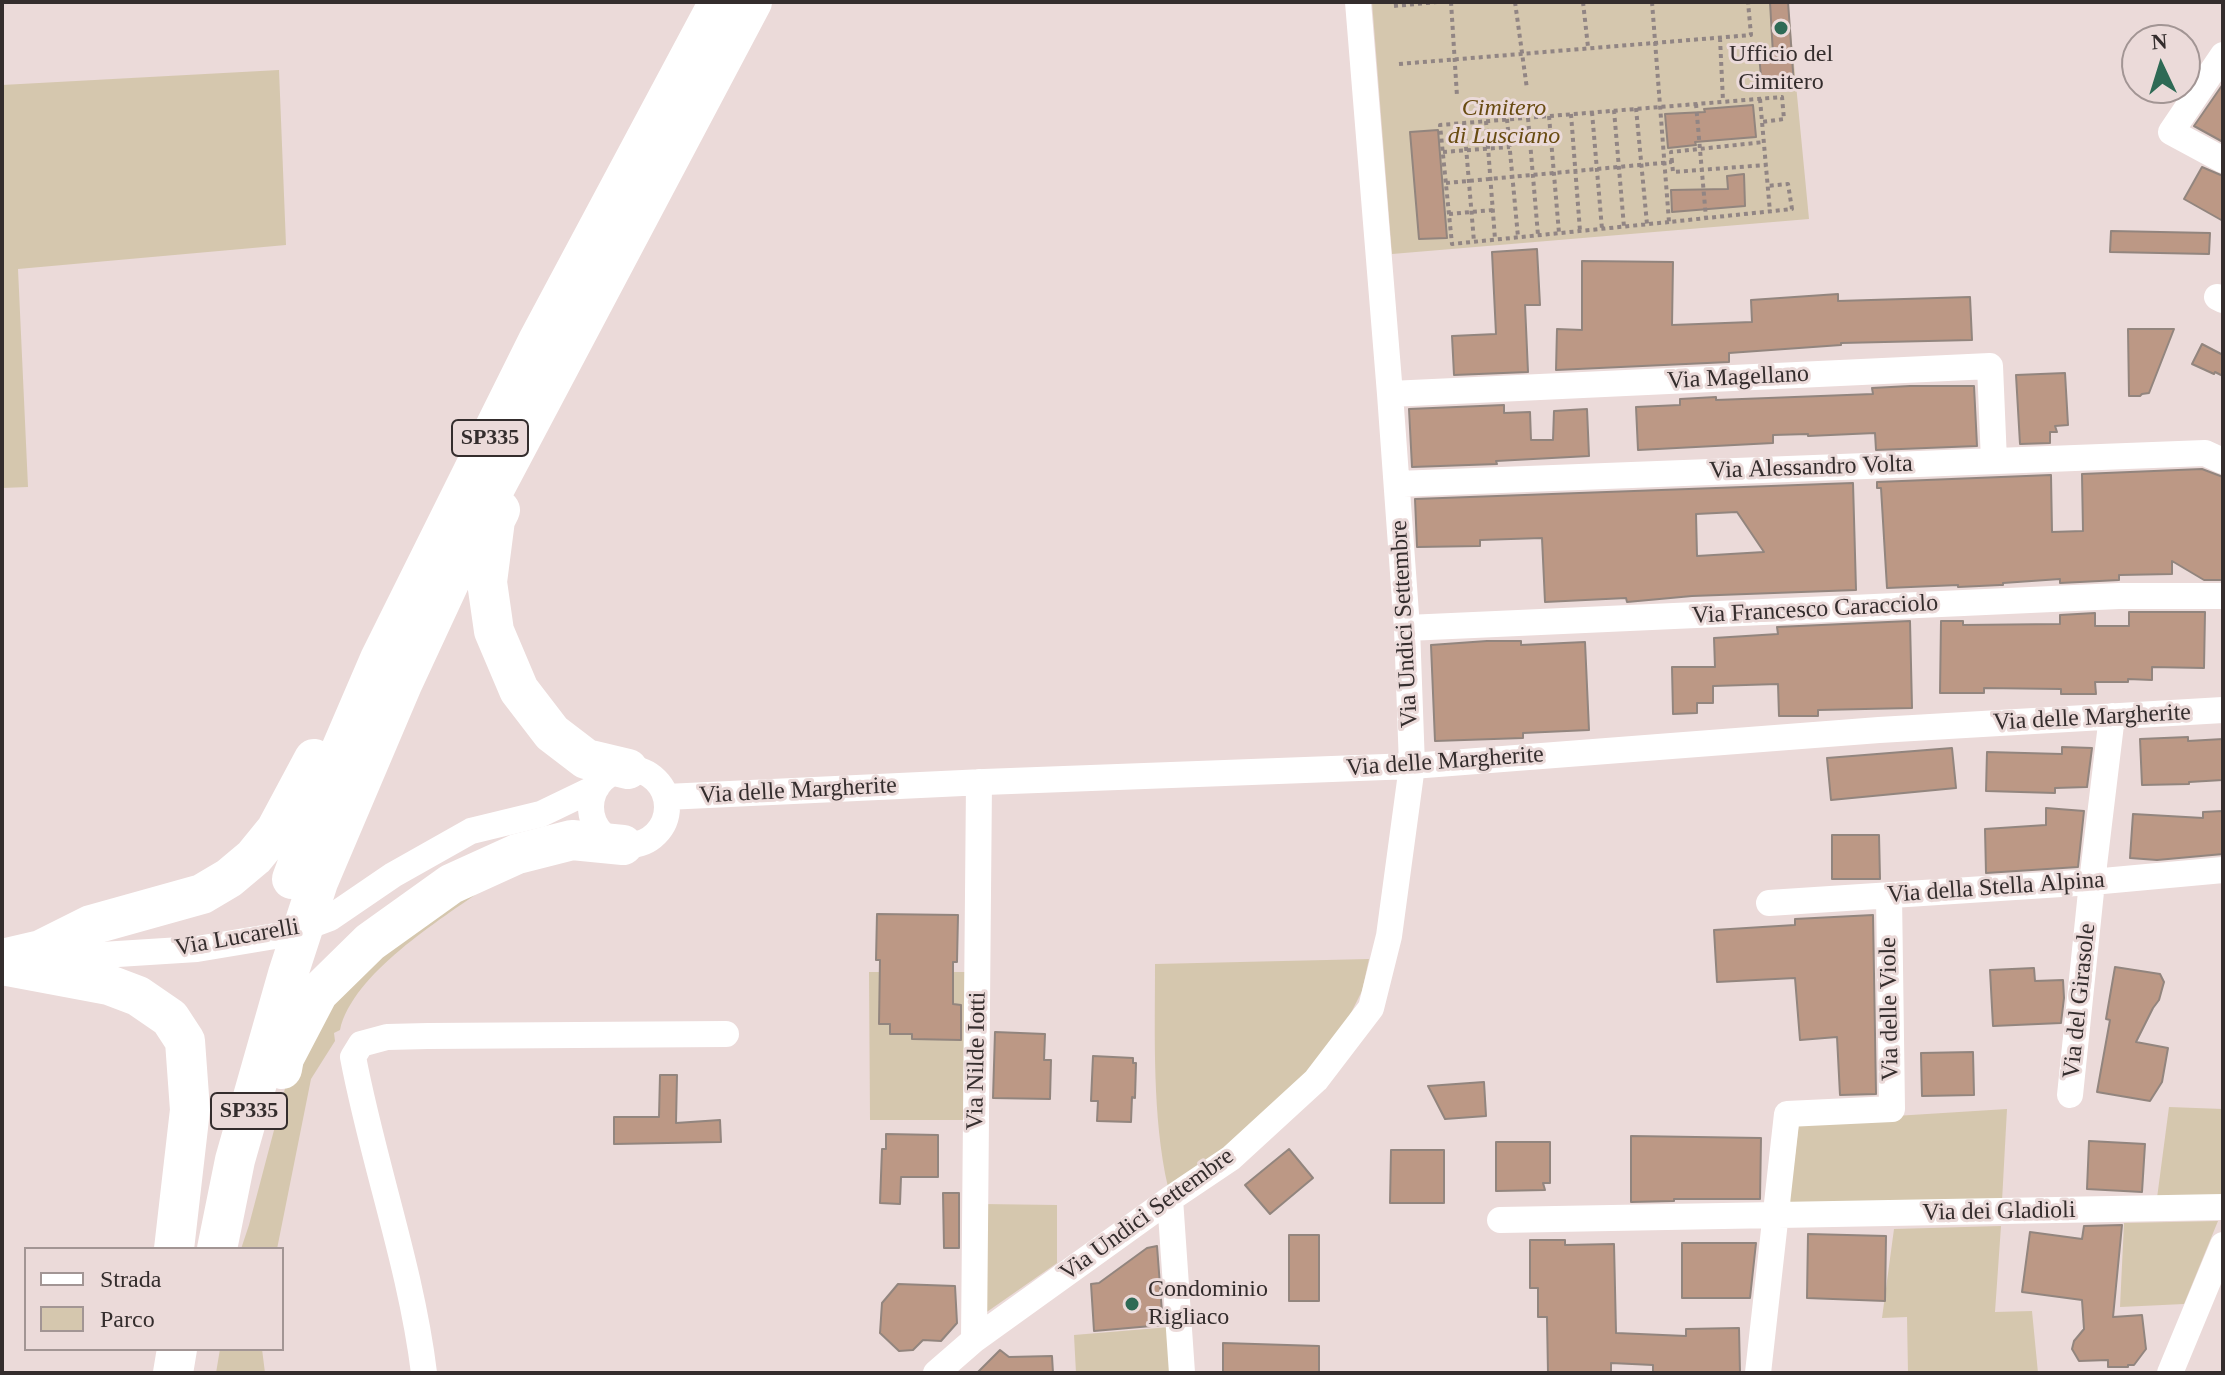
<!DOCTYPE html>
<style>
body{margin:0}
#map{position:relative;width:2225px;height:1375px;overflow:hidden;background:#ebdad9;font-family:"Times New Roman",serif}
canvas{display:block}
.frame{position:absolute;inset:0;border:4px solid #342d2d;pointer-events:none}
.legend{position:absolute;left:24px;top:1247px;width:260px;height:104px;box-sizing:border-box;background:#ebdad9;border:2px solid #a29594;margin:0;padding:10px 14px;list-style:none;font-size:24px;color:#342d2d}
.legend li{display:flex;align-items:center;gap:16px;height:40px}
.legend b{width:40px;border:2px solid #a29594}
.north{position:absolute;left:2121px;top:24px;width:80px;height:80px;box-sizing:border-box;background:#ebdad9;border:2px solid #a29594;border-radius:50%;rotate:356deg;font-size:22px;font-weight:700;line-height:32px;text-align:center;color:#342d2d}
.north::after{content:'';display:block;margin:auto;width:28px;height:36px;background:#2e6a55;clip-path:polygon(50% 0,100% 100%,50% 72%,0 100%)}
</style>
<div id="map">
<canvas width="2225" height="1375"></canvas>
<div class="frame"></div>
<ul class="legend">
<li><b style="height:10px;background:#fff"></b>Strada</li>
<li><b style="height:22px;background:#d5c7ae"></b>Parco</li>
</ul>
<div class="north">N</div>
</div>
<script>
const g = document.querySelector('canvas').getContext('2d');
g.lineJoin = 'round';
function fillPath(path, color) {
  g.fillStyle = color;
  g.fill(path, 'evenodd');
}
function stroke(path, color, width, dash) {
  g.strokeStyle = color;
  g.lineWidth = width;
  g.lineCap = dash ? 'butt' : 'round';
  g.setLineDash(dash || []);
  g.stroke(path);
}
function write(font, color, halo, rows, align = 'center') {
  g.font = font + ' "Times New Roman",serif';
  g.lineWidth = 6;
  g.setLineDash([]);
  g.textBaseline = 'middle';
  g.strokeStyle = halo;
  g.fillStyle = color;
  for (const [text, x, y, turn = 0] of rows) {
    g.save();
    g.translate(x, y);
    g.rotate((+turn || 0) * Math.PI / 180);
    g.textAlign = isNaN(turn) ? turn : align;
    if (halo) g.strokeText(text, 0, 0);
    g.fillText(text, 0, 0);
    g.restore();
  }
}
fillPath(new Path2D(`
 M 1372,2 L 1788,2 L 1809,219 L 1392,254 Z
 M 279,70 L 286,245 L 18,269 L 28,487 L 2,488 L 2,85 Z
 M 485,888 C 440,920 353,973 340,1030 L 334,1033 L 335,1041 L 311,1079 L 277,1249 L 241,1249 L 249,1225 L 288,1077 L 318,1012 L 402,931 Z
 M 1369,959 L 1362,991 L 1349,1017 L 1304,1077 L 1229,1145 L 1168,1187 C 1152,1117 1155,1036 1155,964 Z
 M 869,972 L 967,972 L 965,1120 L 870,1120 Z
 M 2169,1107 L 2223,1109 L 2223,1197 L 2157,1198 Z
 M 2007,1109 L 2002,1201 L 1789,1205 L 1799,1122 Z
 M 982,1204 L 1057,1205 L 1057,1263 L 981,1316 Z
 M 2218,1221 L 2184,1304 L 2120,1307 L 2124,1223 Z
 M 2001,1226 L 1995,1312 L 2032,1311 L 2038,1373 L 1908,1373 L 1907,1317 L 1882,1318 L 1894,1229 Z
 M 1170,1327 L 1173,1373 L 1076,1373 L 1074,1335 Z
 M 220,1349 L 262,1349 L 265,1373 L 216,1373 Z`), '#d5c7ae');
const building = new Path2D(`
 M 1770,2 L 1788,2 L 1794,85 L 1762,87 L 1759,55 L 1773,54 Z
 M 2223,84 L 2223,142 L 2194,126 Z
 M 1753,105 L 1756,137 L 1695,142 L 1696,145 L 1668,148 L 1665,114 L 1705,112 L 1704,109 Z
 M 1438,130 L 1447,238 L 1419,239 L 1410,132 Z
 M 2202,167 L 2223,176 L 2223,221 L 2184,199 Z
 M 1744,174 L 1745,206 L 1672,212 L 1671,190 L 1728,189 L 1727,176 Z
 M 2111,231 L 2210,233 L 2209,254 L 2110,252 Z
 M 1537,249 L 1540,305 L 1525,305 L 1528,372 L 1454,375 L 1452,336 L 1496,334 L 1492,252 Z
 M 1582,261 L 1673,262 L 1672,325 L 1752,322 L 1751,300 L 1838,294 L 1838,301 L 1970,297 L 1972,340 L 1841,343 L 1841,345 L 1729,353 L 1729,362 L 1556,370 L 1557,329 L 1582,330 Z
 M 2128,329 L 2174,329 L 2149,393 L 2142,394 L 2140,396 L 2129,396 Z
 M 2202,344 L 2223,355 L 2223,376 L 2215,372 L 2214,374 L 2192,364 Z
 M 2065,373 L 2068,425 L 2055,426 L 2057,432 L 2050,432 L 2050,443 L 2020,444 L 2016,375 Z
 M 1910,386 L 1974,386 L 1977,446 L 1876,450 L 1875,433 L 1808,436 L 1808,434 L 1773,435 L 1773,443 L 1638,450 L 1636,407 L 1680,405 L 1680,399 L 1716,397 L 1716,400 L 1873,394 L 1872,388 Z
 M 1504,405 L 1504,413 L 1530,412 L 1531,440 L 1553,440 L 1554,411 L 1587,409 L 1589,456 L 1496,461 L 1497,464 L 1412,467 L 1409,409 Z
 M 2202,469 L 2223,477 L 2223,580 L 2204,580 L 2172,561 L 2172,574 L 2119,575 L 2119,580 L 2060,583 L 2060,579 L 2003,583 L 2003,585 L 2000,585 L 1958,587 L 1958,585 L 1887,588 L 1881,488 L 1877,488 L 1877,482 L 2051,475 L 2052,532 L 2083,531 L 2082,474 Z
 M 1853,483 L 1856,590 L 1692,596 L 1627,602 L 1626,598 L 1545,602 L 1542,538 L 1480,540 L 1480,546 L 1417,547 L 1415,499 ZM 1737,512 L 1764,552 L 1697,556 L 1696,514 Z
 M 2129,612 L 2205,612 L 2204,668 L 2152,667 L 2152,680 L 2128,679 L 2128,682 L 2095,682 L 2096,694 L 2061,694 L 2061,689 L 1984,688 L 1984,693 L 1940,693 L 1941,621 L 1963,621 L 1963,625 L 2060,624 L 2060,615 L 2095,613 L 2095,626 L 2129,626 Z
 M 1910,621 L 1912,708 L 1818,710 L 1818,716 L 1779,716 L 1778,684 L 1713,686 L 1713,703 L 1697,703 L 1697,713 L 1673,714 L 1672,667 L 1715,667 L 1714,638 L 1778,634 L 1777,627 Z
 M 1487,641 L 1521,641 L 1521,645 L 1585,642 L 1589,730 L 1523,733 L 1523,738 L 1435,741 L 1431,645 Z
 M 2188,737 L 2188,741 L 2223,739 L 2223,780 L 2189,782 L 2189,784 L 2142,785 L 2140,739 Z
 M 2062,747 L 2092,748 L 2087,787 L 2055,788 L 2055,793 L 1986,791 L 1987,752 L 2062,754 Z
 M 1952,748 L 1956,788 L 1831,800 L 1827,758 Z
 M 2046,808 L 2084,811 L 2078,867 L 1986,873 L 1985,829 L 2046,825 Z
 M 2223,811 L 2223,854 L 2157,860 L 2130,858 L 2133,814 L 2203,818 L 2203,812 Z
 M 1832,835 L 1879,835 L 1880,879 L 1832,879 Z
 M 877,914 L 958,915 L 957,962 L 953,962 L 953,1004 L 961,1005 L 961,1040 L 912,1039 L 912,1034 L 890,1034 L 890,1024 L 879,1024 L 880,960 L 876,960 Z
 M 1873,915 L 1876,1094 L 1840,1095 L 1837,1037 L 1800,1040 L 1795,978 L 1717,982 L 1714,930 L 1795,925 L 1795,919 Z
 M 2115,967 L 2160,974 L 2164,982 L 2159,1000 L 2153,1008 L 2136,1042 L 2168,1048 L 2162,1082 L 2150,1101 L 2097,1092 L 2110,1020 L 2106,1019 Z
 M 2034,968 L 2035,981 L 2063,980 L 2064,998 L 2061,1023 L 1993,1026 L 1990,970 Z
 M 995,1032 L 1045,1034 L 1044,1060 L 1051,1060 L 1050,1099 L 993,1098 Z
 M 1973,1052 L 1974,1095 L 1922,1096 L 1921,1053 Z
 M 1093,1056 L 1133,1058 L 1133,1063 L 1136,1063 L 1135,1098 L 1132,1097 L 1131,1122 L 1097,1121 L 1098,1101 L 1091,1101 Z
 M 660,1075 L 677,1075 L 676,1123 L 720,1120 L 721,1142 L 614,1144 L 614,1117 L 659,1117 Z
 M 1484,1082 L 1486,1116 L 1445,1119 L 1428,1086 Z
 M 886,1134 L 938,1135 L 938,1177 L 901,1177 L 900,1204 L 880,1203 L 882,1149 L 886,1149 Z
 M 1631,1136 L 1761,1138 L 1760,1199 L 1674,1199 L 1674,1201 L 1631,1202 Z
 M 2089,1141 L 2145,1144 L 2142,1192 L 2087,1189 Z
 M 1496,1142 L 1550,1142 L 1550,1183 L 1543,1183 L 1545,1190 L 1496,1191 Z
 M 1289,1149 L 1313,1178 L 1270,1214 L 1245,1185 Z
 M 1391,1150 L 1444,1150 L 1444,1203 L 1390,1203 Z
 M 943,1193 L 959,1193 L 959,1248 L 944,1248 Z
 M 2122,1225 L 2113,1317 L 2142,1315 L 2146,1349 L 2134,1365 L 2128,1365 L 2128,1367 L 2108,1367 L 2108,1360 L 2079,1361 L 2072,1349 L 2074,1341 L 2084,1329 L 2082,1300 L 2022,1292 L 2030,1232 L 2082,1239 L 2084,1226 Z
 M 1808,1234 L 1886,1236 L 1885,1301 L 1807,1298 Z
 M 1289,1235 L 1319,1235 L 1319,1301 L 1289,1301 Z
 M 1530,1240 L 1565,1240 L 1565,1245 L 1614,1244 L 1616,1333 L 1686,1336 L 1686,1329 L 1739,1328 L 1740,1373 L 1653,1373 L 1653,1365 L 1611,1363 L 1611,1373 L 1548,1373 L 1547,1317 L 1538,1317 L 1538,1288 L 1530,1288 Z
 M 1682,1243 L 1756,1243 L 1750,1298 L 1682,1298 Z
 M 1157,1246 L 1163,1325 L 1094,1331 L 1091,1284 L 1099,1283 L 1147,1248 Z
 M 898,1284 L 955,1286 L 957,1323 L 941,1341 L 923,1340 L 913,1350 L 899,1351 L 880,1333 L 882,1303 Z
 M 1223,1343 L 1319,1346 L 1319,1373 L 1223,1373 Z
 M 1000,1350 L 1009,1357 L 1052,1356 L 1053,1373 L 977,1373 Z`);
fillPath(building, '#bc9885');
stroke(building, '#92857e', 2);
stroke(new Path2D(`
 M 1451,2 L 1457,96
 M 1515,2 L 1527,89
 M 1583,2 L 1588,47
 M 1652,2 L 1669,222 L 1792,209 L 1788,184 L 1767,186
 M 1394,6 L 1437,2
 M 1720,38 L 1723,101
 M 1399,64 L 1751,35 L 1748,2
 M 1760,99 L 1770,212
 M 1696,104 L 1706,218
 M 1636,108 L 1647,224
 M 1614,110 L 1624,227
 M 1592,112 L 1602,229
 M 1571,114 L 1580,231
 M 1549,116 L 1559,233
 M 1528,118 L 1538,235
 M 1507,119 L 1518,237
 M 1486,121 L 1495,239
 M 1464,123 L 1474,242
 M 1443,152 L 1510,147
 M 1672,162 L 1671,152 L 1764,142
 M 1446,183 L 1672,162 L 1673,172 L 1766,165
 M 1449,214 L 1493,210
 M 1669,222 L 1452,244 L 1440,125 L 1782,97 L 1784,119 L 1762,122`), '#918584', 4, [4, 4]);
stroke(new Path2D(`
 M 2223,55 L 2171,132 L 2223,160
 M 2217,297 L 2223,300
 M 1390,394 L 1990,366 L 1994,461
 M 1397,484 L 2205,453 L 2223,461
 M 1407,628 L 2119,596 L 2223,596
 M591 807a38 38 0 1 1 76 0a38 38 0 1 1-76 0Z
 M 666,797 L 984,782 L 1412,766 L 1879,730 L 2223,710
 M 1769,903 L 2092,882 L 2223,870
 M 38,959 L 197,949 L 287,934 L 330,918 L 393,875 L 471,831 L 541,814 L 597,787
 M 2070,1095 L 2092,882 L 2112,716
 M 1170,1199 L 1182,1373
 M 1500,1220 L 2223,1207
 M 974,1340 L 979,782
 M 424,1373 C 411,1266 373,1163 353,1057 L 361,1044 L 387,1037 L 428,1036 L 726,1034
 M 936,1373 L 974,1340 L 1170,1199 L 1231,1158 L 1316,1080 L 1371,1008 L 1389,936 L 1412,766 L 1407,628 L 1390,394 L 1358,2
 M 1758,1373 L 1787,1114 L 1892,1109 L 1889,895
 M 2170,1373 L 2223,1245`), '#fff', 26);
stroke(new Path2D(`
 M 500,510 L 495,520 L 487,582 L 494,631 L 519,690 L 552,733 L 586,759 L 628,769
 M 292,879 L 334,766 L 380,659 L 538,341 L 719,2
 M 2,959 L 41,950 L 91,925 L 202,894 L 229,878 L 254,857 L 276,830 L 314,759
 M 2,965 L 109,985 L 138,996 L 170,1018 L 185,1041 L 190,1110 L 174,1249
 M 282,1069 L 284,1058 L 318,993 L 370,942 L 451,884 L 517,854 L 572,840 L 623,845
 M 217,1249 L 235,1160 L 288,974 L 318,882 L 403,682 L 480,516 L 752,2
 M 173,1373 L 177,1349`), '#fff', 40);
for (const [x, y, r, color] of [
 [1781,28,8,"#2e6a55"],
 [1132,1304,8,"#2e6a55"]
]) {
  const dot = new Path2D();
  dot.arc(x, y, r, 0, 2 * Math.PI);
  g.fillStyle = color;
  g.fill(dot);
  stroke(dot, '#ebdad9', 3);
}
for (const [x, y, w] of [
 [490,438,76],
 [249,1111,76]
]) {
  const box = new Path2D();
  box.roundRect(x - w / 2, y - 18, w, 36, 6);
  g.fillStyle = '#ebdad9';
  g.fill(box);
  stroke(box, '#342d2d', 2);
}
write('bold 22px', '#342d2d', null, [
 ["SP335",490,438],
 ["SP335",249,1111]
]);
write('24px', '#342d2d', '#ebdad9', [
 ["Ufficio del",1781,55],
 ["Cimitero",1781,83],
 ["Condominio",1148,1290,"left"],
 ["Rigliaco",1148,1318,"left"]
]);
write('italic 24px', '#684b11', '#ebdad9', [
 ["Cimitero",1504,109],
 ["di Lusciano",1504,137]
]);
write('24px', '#342d2d', '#ebdad9', [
 ["Via Magellano",1738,378,-3],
 ["Via Alessandro Volta",1811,468,-2],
 ["Via Francesco Caracciolo",1815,610,-3],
 ["Via Undici Settembre",1405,624,-93],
 ["Via delle Margherite",2092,718,-3],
 ["Via delle Margherite",1445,762,-4],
 ["Via delle Margherite",798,791,-3],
 ["Via della Stella Alpina",1996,888,-4],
 ["Via Lucarelli",237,938,-10],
 ["Via del Girasole",2080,1001,-84],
 ["Via delle Viole",1890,1009,-91],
 ["Via Nilde Iotti",977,1061,-89],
 ["Via dei Gladioli",1999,1212,-1],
 ["Via Undici Settembre",1147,1215,-36]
]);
</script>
